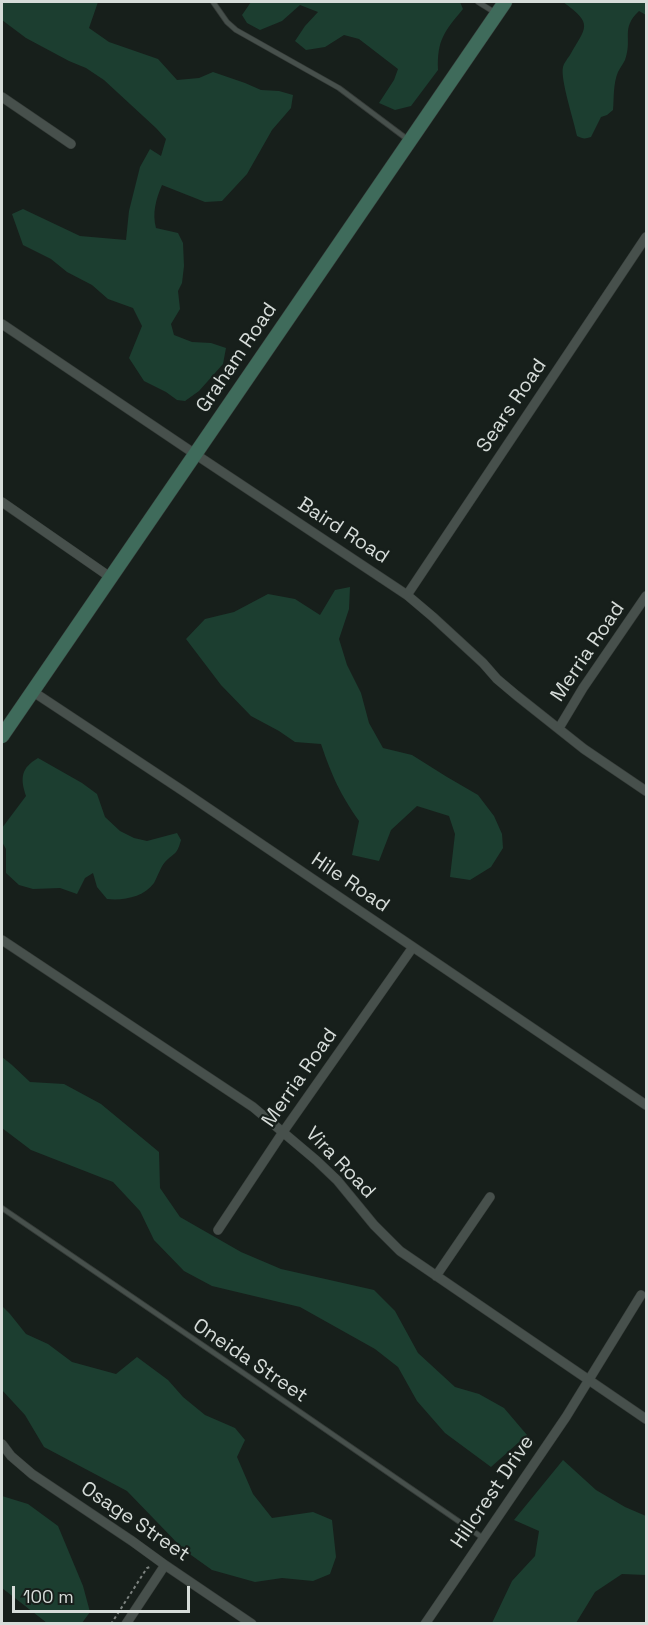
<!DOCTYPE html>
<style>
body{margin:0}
#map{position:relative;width:648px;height:1625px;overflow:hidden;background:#171f1b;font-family:"Space Grotesk",sans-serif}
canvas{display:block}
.frame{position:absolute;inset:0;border:3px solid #d6dcd9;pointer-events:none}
.scale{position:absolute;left:12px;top:1586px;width:178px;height:27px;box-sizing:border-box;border:3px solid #d6dcd9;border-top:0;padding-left:8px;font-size:18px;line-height:21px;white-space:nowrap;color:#d6dcd9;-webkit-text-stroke:4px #171f1b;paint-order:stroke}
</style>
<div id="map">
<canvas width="648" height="1625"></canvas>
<div class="frame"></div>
<div class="scale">100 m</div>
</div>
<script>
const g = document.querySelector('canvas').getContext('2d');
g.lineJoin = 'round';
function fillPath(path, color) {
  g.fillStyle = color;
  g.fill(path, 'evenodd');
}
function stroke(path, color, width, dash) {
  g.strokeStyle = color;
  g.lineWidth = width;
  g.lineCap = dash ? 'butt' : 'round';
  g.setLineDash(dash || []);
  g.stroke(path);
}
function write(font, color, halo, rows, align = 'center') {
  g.font = font + ' "Space Grotesk",sans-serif';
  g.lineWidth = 4.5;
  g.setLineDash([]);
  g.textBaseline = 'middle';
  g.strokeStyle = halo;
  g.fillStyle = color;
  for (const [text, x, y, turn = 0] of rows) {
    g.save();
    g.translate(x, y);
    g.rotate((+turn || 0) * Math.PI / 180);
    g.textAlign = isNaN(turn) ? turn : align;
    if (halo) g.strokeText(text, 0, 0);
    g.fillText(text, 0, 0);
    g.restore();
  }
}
fillPath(new Path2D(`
 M 2,2 L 98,2 L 89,28 L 109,42 L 158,59 L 177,80 L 199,78 L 213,72 L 245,83 L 261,90 L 279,91 L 293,95 L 291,108 L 272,130 L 247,174 L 222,201 L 205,202 L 162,185 C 156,199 152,213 156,228 L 178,233 L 183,243 L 184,266 L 182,283 L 178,291 L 180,309 L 171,324 L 174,335 L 192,342 L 211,343 L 226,348 L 223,364 L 199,391 L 185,401 L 177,400 L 166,392 L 144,381 L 129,358 L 142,326 L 133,308 L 108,299 L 92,285 L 67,272 L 51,259 L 23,245 L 12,214 L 23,209 L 80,236 L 126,240 L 129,211 L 140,167 L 150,149 L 161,156 L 166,139 L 156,128 L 104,80 L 86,68 L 69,61 L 26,38 L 2,20 Z
 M 251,2 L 460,2 L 463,9 C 444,32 437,40 438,70 L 411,106 L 395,110 L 379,103 L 394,80 L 398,69 L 359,39 L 344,35 L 325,47 L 306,50 L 295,41 L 305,26 L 318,12 L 300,5 L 282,21 L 260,30 L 247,23 L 242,15 Z
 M 563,2 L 646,2 L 646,15 L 639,11 C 620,29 633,38 625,60 C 623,64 620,68 618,72 C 613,84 614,98 613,110 L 607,115 L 601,117 L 591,137 C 585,139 583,139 577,136 C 574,121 560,79 563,67 C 564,63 568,58 570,55 C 586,27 594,24 563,2 Z
 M 350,587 L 349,609 L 339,639 L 347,665 L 361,693 L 369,723 L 383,748 L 412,755 L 447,777 L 478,795 L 494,816 L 502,834 L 503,848 L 491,867 L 470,880 L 450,877 L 455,834 L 449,816 L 417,806 L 391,830 L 379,861 L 352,855 L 359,821 C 340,794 332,776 321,744 L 295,742 L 279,731 L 251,716 L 221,685 L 186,639 L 205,619 L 234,612 L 268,594 L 295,599 L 320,615 L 335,590 Z
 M 38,758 L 82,783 L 97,794 L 105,817 L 120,831 L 134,838 L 147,841 L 177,833 L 181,840 C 177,855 175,852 165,862 C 160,868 158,876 154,883 C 144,897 123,901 107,899 L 97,887 L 93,873 L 85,878 L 77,894 L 60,888 L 33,889 L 19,885 L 6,873 L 6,849 L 2,842 L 2,828 L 26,796 C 20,778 21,768 38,758 Z
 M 2,1057 L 12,1065 L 30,1082 L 64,1084 L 101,1104 L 159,1152 L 160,1188 L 180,1217 L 241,1252 L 281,1269 L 374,1290 L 395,1311 L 418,1353 L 455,1387 L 479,1394 L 504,1408 L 527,1435 L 491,1467 L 445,1433 L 417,1401 L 398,1367 L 375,1349 L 300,1307 L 212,1286 L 184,1271 L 154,1240 L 140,1211 L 113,1182 L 31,1150 L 2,1128 Z
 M 2,1306 L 10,1314 L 26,1334 L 48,1344 L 72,1362 L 116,1374 L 137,1357 L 168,1380 L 183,1397 L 205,1415 L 235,1428 L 245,1440 L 237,1457 L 253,1494 L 272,1518 L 313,1512 L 332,1520 L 336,1557 L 330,1574 L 313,1581 L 282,1578 L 255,1582 L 212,1570 L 184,1550 L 127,1491 L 44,1447 L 25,1415 L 2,1390 Z
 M 563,1460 L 596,1490 L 625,1507 L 646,1516 L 646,1575 L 622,1574 L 595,1592 L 576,1623 L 492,1623 L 512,1581 L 535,1556 L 539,1531 L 514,1520 Z
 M 2,1496 L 28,1504 L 58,1526 L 83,1586 L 90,1612 L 82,1623 L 47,1623 L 2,1588 Z`), '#1c3e30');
const service = new Path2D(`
 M 213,2 L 227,22 L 236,30 L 339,88 L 407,139
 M 478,2 L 494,12
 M 2,1208 L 239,1370 L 483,1538`);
const minor = new Path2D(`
 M 2,97 L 71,144
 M 2,324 L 195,454 L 407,595 L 433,617 L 483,663 L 497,679 L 516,695 L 584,749 L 646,791
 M 2,502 L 110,577
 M 407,595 L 646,237
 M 32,691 L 183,791 L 646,1105
 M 559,728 L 583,688 L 646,596
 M 2,940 L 253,1107 L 317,1161 L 337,1180 L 374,1225 L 400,1251 L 646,1419
 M 218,1230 L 283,1132 L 413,947
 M 436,1276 L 490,1197
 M 2,1444 L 11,1456 L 32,1474 L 132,1541 L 165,1565 L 252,1624
 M 126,1624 L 165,1565
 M 425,1624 L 566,1417 L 641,1295`);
const secondary = new Path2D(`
 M 2,736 L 505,2`);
stroke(service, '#363c39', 6);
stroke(minor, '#363c39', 10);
stroke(secondary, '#363c39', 15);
stroke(new Path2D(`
 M 111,1624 L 147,1568 L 150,1567`), '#7c827f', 2, [3, 3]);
stroke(service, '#47504c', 4.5);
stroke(minor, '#47504c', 9);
stroke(secondary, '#3f6b5b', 14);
write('20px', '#d6dcd9', '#171f1b', [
 ["Graham Road",237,358,-56],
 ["Sears Road",512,406,-56],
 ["Baird Road",343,531,33],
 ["Merria Road",588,652,-56],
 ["Hile Road",350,883,34],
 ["Merria Road",300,1078,-55],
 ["Vira Road",340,1163,46],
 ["Oneida Street",250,1361,34],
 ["Hillcrest Drive",493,1492,-56],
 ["Osage Street",135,1522,34]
]);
</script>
